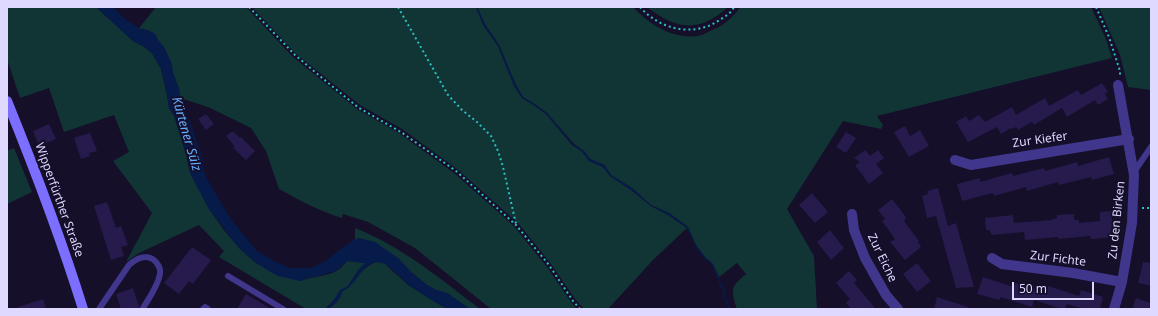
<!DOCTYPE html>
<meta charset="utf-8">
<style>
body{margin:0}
#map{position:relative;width:1158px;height:316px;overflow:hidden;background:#150f2a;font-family:"Noto Sans",sans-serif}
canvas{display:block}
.frame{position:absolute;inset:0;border:8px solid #dfd8ff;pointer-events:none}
.scale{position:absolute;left:1012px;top:282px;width:82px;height:18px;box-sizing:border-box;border:2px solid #dfd8ff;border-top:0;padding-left:5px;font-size:12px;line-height:14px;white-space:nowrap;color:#dfd8ff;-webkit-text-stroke:3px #150f2a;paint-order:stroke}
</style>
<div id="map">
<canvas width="1158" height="316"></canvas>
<div class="frame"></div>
<div class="scale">50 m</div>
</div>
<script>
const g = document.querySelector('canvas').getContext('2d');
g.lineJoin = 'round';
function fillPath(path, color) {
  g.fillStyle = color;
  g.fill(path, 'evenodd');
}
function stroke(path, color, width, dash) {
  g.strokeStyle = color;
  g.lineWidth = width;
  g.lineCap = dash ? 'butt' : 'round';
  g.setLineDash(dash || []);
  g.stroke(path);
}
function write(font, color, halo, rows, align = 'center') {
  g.font = font + ' "Noto Sans",sans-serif';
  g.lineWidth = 4;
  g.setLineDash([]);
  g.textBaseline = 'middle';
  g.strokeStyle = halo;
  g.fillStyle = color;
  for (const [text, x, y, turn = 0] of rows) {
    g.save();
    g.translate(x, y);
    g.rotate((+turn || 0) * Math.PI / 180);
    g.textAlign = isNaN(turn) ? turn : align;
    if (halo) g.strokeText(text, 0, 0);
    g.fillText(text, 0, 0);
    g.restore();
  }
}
fillPath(new Path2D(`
 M 7,7 L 96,7 L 133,41 L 143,46 L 152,53 L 161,69 L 167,95 L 169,108 L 174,115 L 186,154 L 190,173 L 209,209 L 224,230 L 239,248 L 256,263 L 300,281 C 312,276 327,277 338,270 C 341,268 344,264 347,261 L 366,263 L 359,269 L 348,286 L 325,309 L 306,309 L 219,257 L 224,251 L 199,225 L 139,253 L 126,262 L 152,213 L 113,161 L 129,152 L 114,115 L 64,132 L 49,88 L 20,98 L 7,59 Z
 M 156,7 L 246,7 L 293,57 L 357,109 L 399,133 L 454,173 L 514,226 L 547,267 L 571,302 L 577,309 L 491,309 L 415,248 L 368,222 L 343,214 L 342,218 C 319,211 299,200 279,189 L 266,151 L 251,128 L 208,107 L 180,98 C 180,89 176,82 173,73 C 170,61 167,52 159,42 C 157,39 157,36 154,34 C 150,30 144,30 139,28 Z
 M 252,7 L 476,7 L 483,25 L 498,46 L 514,86 L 522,98 L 535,106 L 546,114 L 572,145 L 583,152 L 589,161 L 603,167 L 610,176 L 631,190 L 651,206 L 668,215 L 687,228 L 654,259 L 608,309 L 584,309 L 575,299 L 551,264 L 518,223 L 457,169 L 402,129 L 360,105 L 296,54 Z
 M 477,7 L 633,7 C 650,25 672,39 698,36 C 702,35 708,32 712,30 C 723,26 734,17 740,7 L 1091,7 L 1106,39 L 1112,58 L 877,116 L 883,125 L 881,129 L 843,121 L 787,209 L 814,256 L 817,309 L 737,309 C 731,290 730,287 746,274 L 737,263 L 719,277 L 713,264 L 705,257 L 696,245 L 688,227 L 669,213 L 651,205 L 632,188 L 611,175 L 604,165 L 590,159 L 584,151 L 574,144 L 547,113 L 536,105 L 523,97 L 516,85 L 499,45 L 485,24 Z
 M 647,7 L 728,7 C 700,33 676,30 647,7 Z
 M 1099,7 L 1151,7 L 1151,90 L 1128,87 L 1120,55 Z
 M 14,148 L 32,192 L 7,204 L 7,151 Z
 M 355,228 C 401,246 441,279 480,309 L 470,309 L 447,293 L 436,290 L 427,285 L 411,272 L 398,258 L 359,238 L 355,240 Z
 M 376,262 L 384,263 L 408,285 L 447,309 L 328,309 C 334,305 341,299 342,291 C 350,287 352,282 358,275 C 363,269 369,265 376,262 Z`), '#113435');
fillPath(new Path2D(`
 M 96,7 L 113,7 L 125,19 L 139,28 L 150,31 L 155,34 L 158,40 L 164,47 L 172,64 L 173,73 L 180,92 L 180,98 L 190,122 L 203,160 L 203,169 L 207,179 L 230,218 L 256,250 L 272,260 L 289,268 L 310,268 L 326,261 L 342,248 L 352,241 L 359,238 L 375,242 L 398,258 L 411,272 L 427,285 L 436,290 L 447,293 L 470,309 C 463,309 452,311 446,308 C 435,303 419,292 409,285 C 401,279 387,261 377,262 C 361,264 355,288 342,291 C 341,299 333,308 325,309 L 331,304 L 340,290 L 348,286 L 359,269 L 365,263 L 347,261 L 337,270 L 323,275 L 308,278 L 300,281 L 278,276 L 269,271 L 256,263 L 239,248 L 209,209 L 190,173 L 186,154 L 174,116 L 169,108 L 167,95 L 161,69 L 152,53 L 143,46 L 133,41 Z
 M 476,7 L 477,7 L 485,24 L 499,45 L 516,85 L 523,97 L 536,105 L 547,113 L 573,144 L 584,151 L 590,159 L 605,165 L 611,175 L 632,188 L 651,205 L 669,213 L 688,227 L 696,245 L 705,257 L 713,264 L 722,286 L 726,290 L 724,294 L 731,309 L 729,309 L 723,295 L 724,290 L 721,287 L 712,265 L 704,258 L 695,246 L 687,228 L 668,215 L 651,206 L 631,190 L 610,176 L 603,167 L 589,161 L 582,152 L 572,145 L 546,114 L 535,106 L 522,98 L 514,86 L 498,46 L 483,25 Z`), '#071b4b');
fillPath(new Path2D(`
 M 1102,83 L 1108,92 L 1105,94 L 1108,99 L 1098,105 L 1095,100 L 1067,117 L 1062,108 L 1034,125 L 1032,122 L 1018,130 L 1016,127 L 1012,129 L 1011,128 L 1001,134 L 997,127 L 968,142 L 956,122 L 966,116 L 969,121 L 979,115 L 985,122 L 1012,107 L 1016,115 L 1045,98 L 1049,106 L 1078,90 L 1081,95 Z
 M 206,114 L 214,124 L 206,130 L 198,119 Z
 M 49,124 L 56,139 L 39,146 L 33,131 Z
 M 905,126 L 910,136 L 920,130 L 929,146 L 909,157 L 894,132 Z
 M 231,132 L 234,132 L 240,138 L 241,137 L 255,151 L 246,160 L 233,148 L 235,147 L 226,136 Z
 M 846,132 L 856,138 L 846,153 L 836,147 Z
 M 90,133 L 97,151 L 89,153 L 90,156 L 81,159 L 74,138 Z
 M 865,150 L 870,156 L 878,150 L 884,158 L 876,164 L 883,173 L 869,184 L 855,165 L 860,162 L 854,158 Z
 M 1109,157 L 1114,174 L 1092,180 L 1091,177 L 1059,185 L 1058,182 L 1027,191 L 1026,187 L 994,196 L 993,193 L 962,201 L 957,184 L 980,178 L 980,182 L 1012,173 L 1013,176 L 1044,168 L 1045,171 L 1077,162 L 1078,166 Z
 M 938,188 L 948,226 L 956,223 L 974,287 L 956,288 L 936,216 L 927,218 L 922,196 L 928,194 L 927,191 Z
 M 812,193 L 828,212 L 815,223 L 799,205 Z
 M 892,199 L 906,217 L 904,221 L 919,241 L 918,242 L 921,247 L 905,260 L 890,242 L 895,239 L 882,221 L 885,219 L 878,210 Z
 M 107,202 L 116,228 L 121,226 L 128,245 L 121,247 L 124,256 L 111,260 L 94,206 Z
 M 1111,211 L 1114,237 L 1091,239 L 1090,236 L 1058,239 L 1058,237 L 1025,240 L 1024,232 L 992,235 L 989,230 L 986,230 L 985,218 L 1013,215 L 1014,223 L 1051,220 L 1057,218 L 1057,215 L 1074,214 L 1074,220 L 1079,220 L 1079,223 L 1100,221 L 1100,212 Z
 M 830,230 L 844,248 L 831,260 L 817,242 Z
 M 192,247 L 211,260 L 193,284 L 189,281 L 179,294 L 164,283 Z
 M 1143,262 L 1151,263 L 1151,286 L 1138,283 Z
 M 917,263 L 931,281 L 917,292 L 903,274 Z
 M 849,271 L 857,280 L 854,283 L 876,309 L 851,309 L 846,303 L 850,299 L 836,283 Z
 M 983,277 L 1014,287 L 1015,283 L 1046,293 L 1048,286 L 1079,296 L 1081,290 L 1103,297 L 1100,309 L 1084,309 L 1067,304 L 1065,309 L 1062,309 L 1034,300 L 1032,307 L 1001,297 L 999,300 L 977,294 Z
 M 133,288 L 139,306 L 139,309 L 121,309 L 116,294 Z
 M 246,294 L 271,309 L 237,309 Z
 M 937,297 L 968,307 L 968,309 L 934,309 Z
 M 1136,298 L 1151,303 L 1151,309 L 1132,309 Z
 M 43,299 L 46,309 L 18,309 L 18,307 Z`), '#271a4c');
stroke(new Path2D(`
 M 249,7 L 295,55 L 327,82 L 359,108 L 401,132 L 456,171 L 516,225 L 549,265 L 573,301 L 580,309
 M 398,7 L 448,95 L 462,110 L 477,122 L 491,136 L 498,151 L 503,167 L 516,224
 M 640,7 C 660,30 695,38 721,19 C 726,16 731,13 734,7
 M 1096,7 L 1109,37 L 1120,71 L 1120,76
 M 1142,208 L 1151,208`), '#28c2c3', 2, [2, 3]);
stroke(new Path2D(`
 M 1134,172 L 1151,147
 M 228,276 L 283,309
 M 99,309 L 129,265 C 137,258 148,253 156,262 C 159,266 161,269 160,274 C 158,286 149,298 143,308
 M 203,309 L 205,307 L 208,309`), '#40378c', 6);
stroke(new Path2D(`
 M 955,160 L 971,165 L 1129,139
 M 852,214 L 854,230 L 865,258 L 886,295 L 898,309
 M 992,258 L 1002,264 L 1073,273 L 1122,282
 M 1114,309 L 1122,282 L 1132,223 L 1134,175 L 1118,85`), '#40378c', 10);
stroke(new Path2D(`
 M 7,101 C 35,170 61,238 83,309`), '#7c6fff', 10);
write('12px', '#dfd8ff', '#150f2a', [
 ["Zur Kiefer",1040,140,-8],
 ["Wipperfürther Straße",59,200,70],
 ["Zu den Birken",1117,220,-84],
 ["Zur Eiche",882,258,64],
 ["Zur Fichte",1058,259,7]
]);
write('italic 13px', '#66aeff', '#150f2a', [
 ["Kürtener Sülz",186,134,74]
]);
</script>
